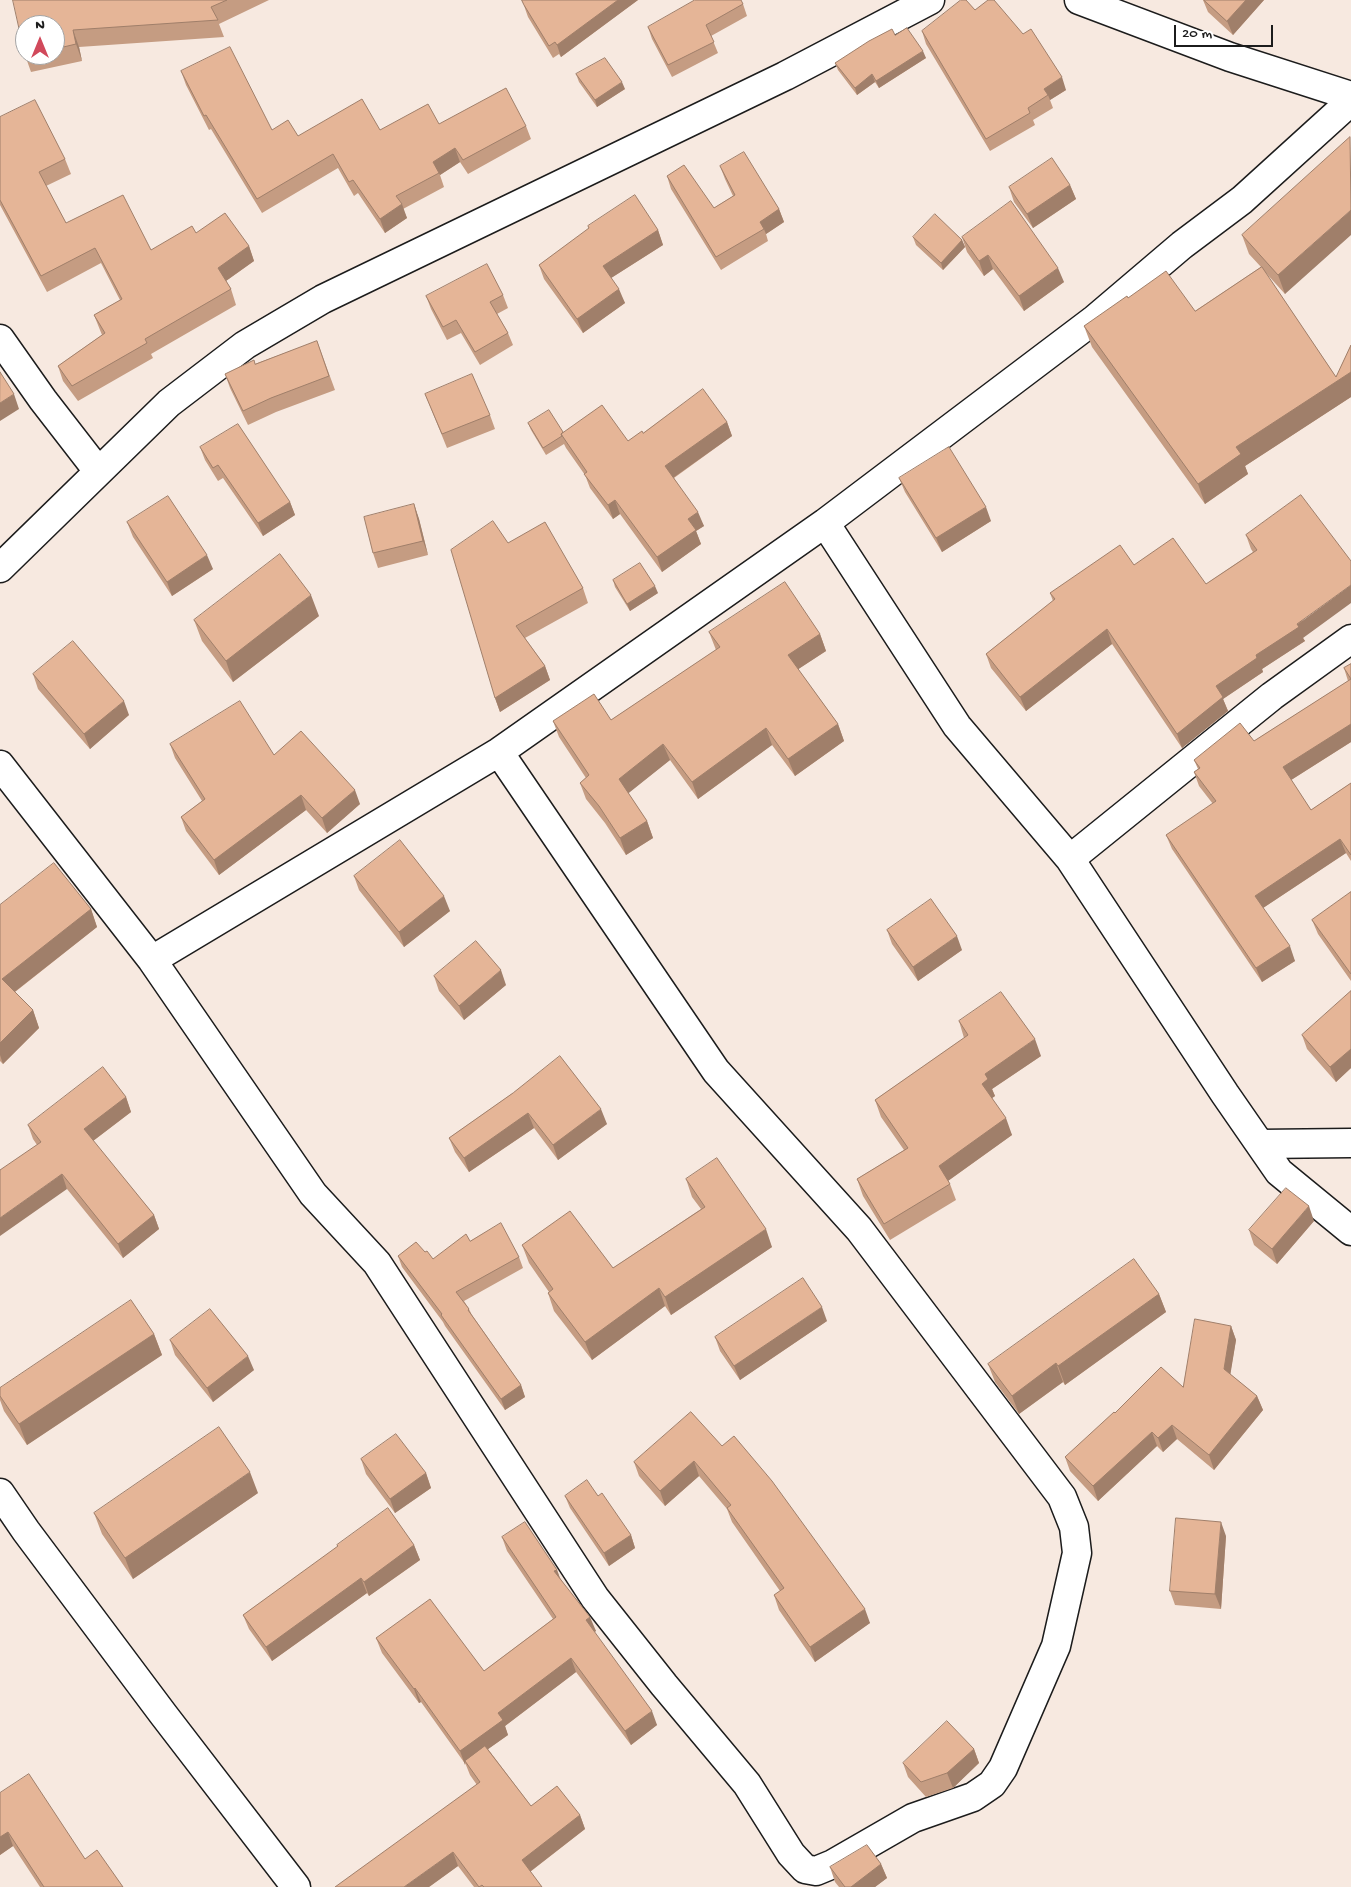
<!DOCTYPE html>
<style>
body{margin:0}
#map{position:relative;width:1351px;height:1887px;overflow:hidden;background:#f7e9e0;font-family:"Gochi Hand",sans-serif}
canvas{display:block}
.north{position:absolute;left:15px;top:15px;width:50px;height:50px;box-sizing:border-box;background:#fff;border:1px solid #a4a4a4;border-radius:50%;rotate:0deg;font-size:14px;font-weight:700;line-height:20px;text-align:center;color:#1c1c1c}
.north::after{content:'';display:block;margin:auto;width:18px;height:22px;background:#d1495b;clip-path:polygon(50% 0,100% 100%,50% 72%,0 100%)}
.scale{position:absolute;left:1174px;top:25px;width:99px;height:22px;box-sizing:border-box;border:2px solid #1c1c1c;border-top:0;padding-left:6px;font-size:15px;line-height:18px;white-space:nowrap;color:#1c1c1c;-webkit-text-stroke:4px #fff;paint-order:stroke}
</style>
<div id="map">
<canvas width="1351" height="1887"></canvas>
<div class="north">N</div>
<div class="scale">20 m</div>
</div>
<script>
const g = document.querySelector('canvas').getContext('2d');
g.lineJoin = 'round';
function stroke(path, color, width, dash) {
  g.strokeStyle = color;
  g.lineWidth = width;
  g.lineCap = dash ? 'butt' : 'round';
  g.setLineDash(dash || []);
  g.stroke(path);
}
function fillPath(path, color) {
  g.fillStyle = color;
  g.fill(path, 'evenodd');
}
const street = new Path2D(`
 M 1079,0 L 1230,57 L 1351,96
 M 0,339 L 43,400 L 98,471
 M 825,523 L 957,726 L 1070,859 L 1225,1094 L 1279,1172 L 1351,1231
 M 0,765 L 152,960 L 313,1194 L 377,1263 L 595,1598 L 664,1685 L 747,1784 L 791,1854 L 805,1869 L 816,1871 L 833,1864 L 913,1818 L 973,1797 L 992,1784 L 1003,1768 L 1056,1646 L 1077,1553 L 1074,1527 L 1062,1497 L 859,1229 L 716,1071 L 499,752
 M 1070,859 L 1272,696 L 1351,639
 M 152,960 L 499,752 L 825,523 L 1095,319 L 1182,245 L 1242,200 L 1351,101
 M 1260,1144 L 1351,1143
 M 0,1493 L 26,1531 L 163,1714 L 296,1887`);
const secondary = new Path2D(`
 M 0,568 L 169,403 L 245,345 L 323,299 L 785,76 L 930,0`);
stroke(street, '#1c1c1c', 31);
stroke(secondary, '#1c1c1c', 31);
stroke(street, '#fff', 28);
stroke(secondary, '#fff', 28);
fillPath(new Path2D(`
 M 13,0 L 269,0 L 219,24 L 224,37 L 79,47 L 82,61 L 31,72 L 25,55 L 55,55 L 55,25 Z
 M 522,0 L 638,0 L 561,57 L 559,54 L 553,58 L 528,17 Z
 M 1203,0 L 1264,0 L 1233,35 L 1208,12 Z
 M 743,4 L 747,16 L 711,36 L 718,53 L 672,77 L 652,39 L 648,27 Z
 M 975,10 L 1066,90 L 1050,100 L 1053,108 L 1033,120 L 1035,125 L 990,151 L 926,44 L 922,31 Z
 M 895,35 L 926,58 L 879,88 L 875,82 L 857,95 L 838,70 L 835,63 Z
 M 181,71 L 272,130 L 298,136 L 380,130 L 439,124 L 526,126 L 531,139 L 468,174 L 460,162 L 440,175 L 444,187 L 403,209 L 407,218 L 385,233 L 358,193 L 354,196 L 338,168 L 262,213 L 211,129 L 209,130 L 186,85 Z
 M 576,74 L 625,89 L 597,107 L 579,82 Z
 M 0,117 L 65,159 L 71,174 L 46,186 L 66,223 L 151,250 L 196,233 L 249,246 L 254,261 L 226,281 L 231,289 L 236,305 L 151,354 L 153,358 L 78,401 L 63,381 L 58,366 L 102,335 L 94,315 L 120,300 L 101,263 L 47,292 L 0,205 Z
 M 1350,137 L 1285,294 L 1265,272 L 1336,377 L 1351,345 L 1351,397 L 1245,466 L 1248,474 L 1205,504 L 1092,347 L 1084,326 L 1128,298 L 1195,311 L 1261,267 L 1249,254 L 1242,235 Z
 M 720,166 L 779,209 L 784,222 L 766,234 L 768,241 L 721,270 L 671,189 L 667,176 L 714,208 L 733,196 L 725,179 Z
 M 1070,185 L 1076,199 L 1033,228 L 1014,202 L 1009,187 Z
 M 588,226 L 658,230 L 663,245 L 611,278 L 625,303 L 583,333 L 544,279 L 539,265 L 589,229 Z
 M 913,237 L 962,240 L 965,247 L 943,270 L 916,245 Z
 M 962,237 L 1064,282 L 1024,311 L 993,269 L 984,276 L 967,252 Z
 M 503,295 L 508,308 L 497,314 L 508,333 L 513,345 L 480,365 L 461,333 L 447,340 L 431,309 L 426,296 Z
 M 317,341 L 335,390 L 276,412 L 248,425 L 230,388 L 225,374 L 255,364 Z
 M 425,394 L 490,415 L 495,429 L 447,448 Z
 M 727,422 L 732,436 L 674,478 L 704,526 L 696,531 L 701,544 L 662,572 L 620,514 L 613,519 L 590,488 L 585,475 L 566,448 L 564,444 L 546,455 L 531,430 L 528,423 L 563,432 L 628,441 L 643,433 Z
 M 200,447 L 290,502 L 295,515 L 263,536 L 223,478 L 218,481 L 205,460 Z
 M 899,478 L 991,521 L 942,552 L 905,492 Z
 M 1301,495 L 1303,638 L 1305,641 L 1262,669 L 1263,672 L 1223,699 L 1228,711 L 1182,748 L 1112,644 L 1026,711 L 991,668 L 986,654 L 1053,601 L 1050,593 L 1134,565 L 1206,584 L 1253,552 L 1251,549 L 1246,535 Z
 M 414,504 L 419,519 L 428,555 L 378,568 L 373,553 Z
 M 127,522 L 213,569 L 172,596 L 133,537 Z
 M 508,543 L 583,588 L 588,603 L 525,638 L 545,666 L 550,680 L 500,712 L 495,698 Z
 M 613,580 L 658,593 L 630,611 L 615,587 Z
 M 319,616 L 233,682 L 202,641 L 194,620 Z
 M 709,632 L 820,634 L 826,651 L 798,669 L 838,724 L 844,741 L 795,776 L 772,745 L 698,799 L 670,760 L 628,793 L 647,821 L 653,838 L 626,855 L 605,823 L 586,799 L 580,783 L 586,778 L 559,737 L 553,721 L 611,720 L 716,650 Z
 M 1351,664 L 1351,742 L 1291,780 L 1311,810 L 1351,783 L 1351,861 L 1346,853 L 1263,908 L 1295,961 L 1262,982 L 1172,849 L 1166,835 L 1213,804 L 1199,786 L 1194,772 L 1198,769 L 1194,760 L 1254,741 L 1348,681 L 1344,668 Z
 M 33,674 L 129,715 L 90,749 L 38,689 Z
 M 170,744 L 274,755 L 360,804 L 327,833 L 306,810 L 219,875 L 186,831 L 181,817 L 202,801 L 175,758 Z
 M 354,876 L 450,911 L 404,947 L 359,890 Z
 M 1351,892 L 1351,981 L 1318,934 L 1312,920 Z
 M 0,905 L 91,909 L 97,927 L 15,992 L 33,1010 L 39,1028 L 3,1064 L 0,1061 Z
 M 887,930 L 962,950 L 918,981 L 892,944 Z
 M 434,976 L 506,985 L 464,1020 L 439,991 Z
 M 1351,991 L 1351,1068 L 1336,1082 L 1307,1049 L 1302,1035 Z
 M 959,1021 L 1041,1056 L 992,1089 L 995,1096 L 992,1098 L 1012,1135 L 948,1181 L 950,1184 L 956,1200 L 890,1240 L 863,1196 L 857,1179 L 904,1150 L 881,1117 L 875,1100 L 964,1038 Z
 M 513,1093 L 607,1124 L 558,1160 L 534,1128 L 469,1172 L 455,1152 L 449,1138 Z
 M 126,1097 L 131,1112 L 93,1141 L 154,1215 L 159,1229 L 123,1258 L 67,1189 L 33,1139 L 28,1125 Z
 M 686,1179 L 772,1247 L 671,1315 L 665,1306 L 592,1360 L 554,1311 L 548,1293 L 549,1292 L 529,1263 L 522,1245 L 613,1268 L 701,1209 L 692,1197 Z
 M 1314,1221 L 1277,1264 L 1254,1245 L 1249,1230 Z
 M 470,1241 L 519,1257 L 523,1268 L 464,1301 L 469,1309 L 472,1315 L 521,1385 L 525,1397 L 505,1410 L 445,1326 L 443,1322 L 402,1267 L 398,1256 L 425,1252 L 433,1259 Z
 M 1159,1294 L 1166,1312 L 1065,1385 L 1063,1382 L 1019,1414 L 995,1382 L 988,1364 Z
 M 827,1321 L 740,1380 L 720,1351 L 715,1337 Z
 M 1231,1326 L 1236,1340 L 1230,1374 L 1257,1396 L 1263,1410 L 1214,1470 L 1177,1439 L 1163,1452 L 1157,1446 L 1098,1501 L 1070,1471 L 1065,1457 L 1183,1387 Z
 M 154,1334 L 162,1355 L 27,1445 L 4,1411 L 0,1400 L 0,1388 Z
 M 170,1340 L 254,1370 L 213,1402 L 175,1355 Z
 M 691,1412 L 870,1623 L 815,1662 L 779,1610 L 774,1595 L 780,1591 L 732,1522 L 727,1509 L 699,1476 L 665,1506 L 639,1476 L 634,1462 Z
 M 361,1459 L 426,1473 L 431,1488 L 395,1513 L 366,1474 Z
 M 258,1493 L 133,1579 L 102,1534 L 94,1513 Z
 M 565,1496 L 598,1496 L 631,1535 L 635,1548 L 609,1566 L 570,1508 Z
 M 1226,1536 L 1221,1609 L 1175,1605 L 1170,1591 Z
 M 502,1537 L 557,1570 L 560,1578 L 596,1631 L 594,1632 L 657,1725 L 631,1745 L 576,1672 L 505,1726 L 508,1735 L 488,1749 L 531,1806 L 580,1815 L 585,1829 L 530,1872 L 542,1887 L 474,1887 L 458,1866 L 429,1887 L 477,1785 L 470,1775 L 466,1765 L 421,1702 L 419,1703 L 382,1653 L 376,1638 L 484,1671 L 553,1619 L 507,1551 Z
 M 337,1545 L 414,1545 L 420,1560 L 369,1596 L 367,1593 L 272,1661 L 249,1629 L 243,1615 L 338,1547 Z
 M 974,1749 L 979,1763 L 953,1788 L 926,1797 L 908,1777 L 903,1763 Z
 M 0,1793 L 85,1859 L 123,1887 L 40,1887 L 13,1846 L 0,1855 Z
 M 881,1864 L 887,1878 L 875,1887 L 839,1887 L 835,1882 L 830,1867 Z`), '#c59c82');
fillPath(new Path2D(`
 M 618,0 L 638,0 L 561,57 L 557,45 Z
 M 1246,0 L 1264,0 L 1233,35 L 1227,21 Z
 M 73,30 L 79,47 L 82,61 L 76,44 Z
 M 923,51 L 926,58 L 879,88 L 876,81 Z
 M 872,74 L 875,82 L 857,95 L 855,88 Z
 M 1062,77 L 1066,90 L 1050,100 L 1048,95 L 1044,89 Z
 M 622,82 L 625,89 L 597,107 L 595,100 Z
 M 455,148 L 460,162 L 440,175 L 433,162 Z
 M 1070,185 L 1076,199 L 1033,228 L 1027,214 Z
 M 402,204 L 407,218 L 385,233 L 380,219 Z
 M 779,209 L 784,222 L 766,234 L 764,229 L 760,222 Z
 M 1351,210 L 1351,235 L 1285,294 L 1278,275 Z
 M 658,230 L 663,245 L 608,280 L 603,266 Z
 M 962,240 L 965,247 L 943,270 L 941,263 Z
 M 249,246 L 254,261 L 223,283 L 218,268 Z
 M 988,255 L 993,269 L 984,276 L 979,261 Z
 M 1058,268 L 1064,282 L 1024,311 L 1019,296 Z
 M 619,289 L 625,303 L 583,333 L 577,319 Z
 M 1351,372 L 1351,397 L 1245,466 L 1248,474 L 1205,504 L 1198,484 L 1236,447 Z
 M 14,394 L 19,409 L 0,421 L 0,403 Z
 M 727,422 L 732,436 L 670,480 L 665,466 Z
 M 615,500 L 620,514 L 613,519 L 608,505 Z
 M 290,502 L 295,515 L 263,536 L 258,523 Z
 M 414,504 L 419,519 L 428,555 L 423,541 Z
 M 986,507 L 991,521 L 942,552 L 936,538 Z
 M 698,512 L 704,526 L 696,531 L 701,544 L 662,572 L 657,557 L 688,519 Z
 M 207,555 L 213,569 L 172,596 L 167,582 Z
 M 1351,585 L 1351,603 L 1303,638 L 1305,641 L 1262,669 L 1263,672 L 1223,699 L 1228,711 L 1182,748 L 1177,734 L 1216,686 L 1256,655 Z
 M 655,586 L 658,593 L 630,611 L 627,604 Z
 M 311,595 L 319,616 L 233,682 L 226,661 Z
 M 1107,629 L 1112,644 L 1026,711 L 1020,697 Z
 M 820,634 L 826,651 L 794,672 L 788,655 Z
 M 545,666 L 550,680 L 500,712 L 495,698 Z
 M 124,701 L 129,715 L 90,749 L 84,734 Z
 M 838,724 L 844,741 L 795,776 L 788,759 Z
 M 1351,724 L 1351,742 L 1288,782 L 1283,767 Z
 M 766,728 L 772,745 L 698,799 L 692,782 Z
 M 663,744 L 670,760 L 625,796 L 619,779 Z
 M 355,790 L 360,804 L 327,833 L 322,818 Z
 M 301,795 L 306,810 L 219,875 L 214,860 Z
 M 647,821 L 653,838 L 626,855 L 620,838 Z
 M 1340,839 L 1346,853 L 1260,910 L 1255,896 Z
 M 444,896 L 450,911 L 404,947 L 399,932 Z
 M 91,909 L 97,927 L 8,997 L 2,979 Z
 M 957,936 L 962,950 L 918,981 L 913,967 Z
 M 1290,946 L 1295,961 L 1262,982 L 1256,968 Z
 M 501,970 L 506,985 L 464,1020 L 459,1006 Z
 M 33,1010 L 39,1028 L 3,1064 L 0,1055 L 0,1043 Z
 M 1035,1039 L 1041,1056 L 992,1089 L 995,1096 L 988,1101 L 982,1084 L 985,1074 Z
 M 1351,1049 L 1351,1068 L 1336,1082 L 1330,1067 Z
 M 126,1097 L 131,1112 L 89,1144 L 84,1129 Z
 M 601,1109 L 607,1124 L 558,1160 L 553,1145 Z
 M 528,1113 L 534,1128 L 469,1172 L 464,1158 Z
 M 1006,1118 L 1012,1135 L 945,1183 L 939,1166 Z
 M 62,1174 L 67,1189 L 0,1236 L 0,1218 Z
 M 1309,1206 L 1314,1221 L 1277,1264 L 1272,1249 Z
 M 154,1215 L 159,1229 L 123,1258 L 118,1244 Z
 M 766,1229 L 772,1247 L 671,1315 L 665,1297 Z
 M 659,1288 L 665,1306 L 592,1360 L 585,1342 Z
 M 1159,1294 L 1166,1312 L 1065,1385 L 1058,1366 Z
 M 822,1307 L 827,1321 L 740,1380 L 734,1366 Z
 M 1231,1326 L 1236,1340 L 1229,1383 L 1224,1369 Z
 M 154,1334 L 162,1355 L 27,1445 L 19,1424 Z
 M 248,1356 L 254,1370 L 213,1402 L 207,1388 Z
 M 1056,1363 L 1063,1382 L 1019,1414 L 1012,1396 Z
 M 521,1385 L 525,1397 L 505,1410 L 501,1399 Z
 M 1257,1396 L 1263,1410 L 1214,1470 L 1209,1455 Z
 M 1172,1425 L 1177,1439 L 1163,1452 L 1158,1438 Z
 M 1152,1432 L 1157,1446 L 1098,1501 L 1093,1486 Z
 M 694,1461 L 699,1476 L 665,1506 L 660,1491 Z
 M 250,1472 L 258,1493 L 133,1579 L 125,1558 Z
 M 426,1473 L 431,1488 L 395,1513 L 390,1499 Z
 M 1221,1522 L 1226,1536 L 1221,1609 L 1215,1594 Z
 M 631,1535 L 635,1548 L 609,1566 L 604,1553 Z
 M 414,1545 L 420,1560 L 369,1596 L 364,1582 Z
 M 557,1570 L 562,1584 L 554,1571 Z
 M 361,1578 L 367,1593 L 272,1661 L 266,1647 Z
 M 865,1609 L 870,1623 L 815,1662 L 810,1647 Z
 M 590,1617 L 596,1631 L 591,1635 L 586,1620 Z
 M 571,1658 L 576,1672 L 505,1726 L 508,1735 L 467,1764 L 465,1761 L 465,1765 L 460,1751 L 498,1713 Z
 M 415,1688 L 421,1702 L 419,1703 L 414,1689 Z
 M 652,1711 L 657,1725 L 631,1745 L 625,1731 Z
 M 974,1749 L 979,1763 L 953,1788 L 947,1773 Z
 M 580,1815 L 585,1829 L 527,1874 L 522,1860 Z
 M 8,1832 L 13,1846 L 0,1855 L 0,1837 Z
 M 453,1852 L 458,1866 L 429,1887 L 404,1887 Z
 M 881,1864 L 887,1878 L 875,1887 L 851,1887 Z`), '#a07f6a');
const building = new Path2D(`
 M 13,0 L 227,0 L 211,7 L 218,20 L 73,30 L 76,44 L 55,49 L 55,25 L 25,25 L 25,55 Z
 M 522,0 L 618,0 L 557,45 L 555,42 L 549,46 L 524,5 Z
 M 695,0 L 741,0 L 743,4 L 706,25 L 714,42 L 668,65 L 648,27 Z
 M 961,0 L 966,0 L 975,10 L 988,0 L 994,0 L 1023,34 L 1031,29 L 1062,77 L 1044,89 L 1048,95 L 1028,108 L 1030,113 L 986,139 L 922,31 Z
 M 1204,0 L 1246,0 L 1227,21 Z
 M 907,28 L 923,51 L 876,81 L 872,74 L 855,88 L 835,63 L 869,41 L 892,29 L 895,35 Z
 M 230,47 L 272,130 L 288,120 L 298,136 L 362,99 L 380,130 L 428,104 L 439,124 L 506,88 L 526,126 L 463,160 L 455,148 L 433,162 L 439,173 L 396,196 L 402,204 L 380,219 L 353,180 L 349,182 L 333,154 L 257,199 L 206,115 L 204,116 L 181,71 Z
 M 605,58 L 622,82 L 595,100 L 576,74 Z
 M 35,100 L 65,159 L 39,172 L 66,223 L 123,195 L 151,250 L 192,226 L 196,233 L 225,213 L 249,246 L 218,268 L 231,289 L 145,339 L 147,343 L 72,386 L 58,366 L 105,333 L 94,315 L 122,299 L 95,248 L 41,276 L 0,200 L 0,117 Z
 M 1350,137 L 1351,210 L 1278,275 L 1242,235 Z
 M 744,152 L 779,209 L 760,222 L 764,229 L 716,257 L 667,176 L 684,165 L 714,208 L 735,195 L 720,166 Z
 M 1052,158 L 1070,185 L 1027,214 L 1009,187 Z
 M 635,195 L 658,230 L 603,266 L 619,289 L 577,319 L 539,265 L 589,228 L 588,226 Z
 M 1011,201 L 1058,268 L 1019,296 L 988,255 L 979,261 L 962,237 Z
 M 935,214 L 962,240 L 941,263 L 913,237 Z
 M 487,264 L 503,295 L 490,302 L 508,333 L 475,352 L 456,320 L 443,327 L 426,296 Z
 M 1262,267 L 1336,377 L 1351,345 L 1351,372 L 1236,447 L 1241,454 L 1198,484 L 1084,326 L 1127,296 L 1128,298 L 1166,271 L 1195,311 Z
 M 317,341 L 329,376 L 271,398 L 243,411 L 225,374 L 254,360 L 255,364 Z
 M 0,372 L 14,394 L 0,403 Z
 M 472,374 L 490,415 L 442,434 L 425,394 Z
 M 703,389 L 727,422 L 665,466 L 698,512 L 688,519 L 696,530 L 657,557 L 615,500 L 608,505 L 584,474 L 587,472 L 561,434 L 602,405 L 628,441 L 642,431 L 643,433 Z
 M 549,410 L 563,432 L 561,434 L 562,436 L 543,448 L 528,423 Z
 M 238,424 L 290,502 L 258,523 L 218,465 L 213,468 L 200,447 Z
 M 949,447 L 986,507 L 936,538 L 899,478 Z
 M 1301,495 L 1351,561 L 1351,585 L 1297,624 L 1299,627 L 1256,655 L 1257,658 L 1216,686 L 1223,697 L 1177,734 L 1107,629 L 1020,697 L 986,654 L 1055,599 L 1050,593 L 1120,545 L 1134,565 L 1173,538 L 1206,584 L 1257,550 L 1246,535 Z
 M 168,496 L 207,555 L 167,582 L 127,522 Z
 M 414,504 L 423,541 L 373,553 L 364,517 Z
 M 493,521 L 508,543 L 545,522 L 583,588 L 516,626 L 545,666 L 495,698 L 451,550 Z
 M 280,554 L 311,595 L 226,661 L 194,620 Z
 M 640,563 L 655,586 L 627,604 L 613,580 Z
 M 785,582 L 820,634 L 788,655 L 838,724 L 788,759 L 766,728 L 692,782 L 663,744 L 619,779 L 647,821 L 620,838 L 599,806 L 580,783 L 589,775 L 553,721 L 594,694 L 611,720 L 720,647 L 709,632 Z
 M 73,641 L 124,701 L 84,734 L 33,674 Z
 M 1351,664 L 1351,724 L 1283,767 L 1311,810 L 1351,783 L 1351,855 L 1340,839 L 1255,896 L 1290,946 L 1256,968 L 1166,835 L 1216,801 L 1194,772 L 1200,768 L 1194,760 L 1240,723 L 1254,741 L 1351,679 L 1344,668 Z
 M 240,701 L 274,755 L 301,731 L 355,790 L 322,818 L 301,795 L 214,860 L 181,817 L 205,799 L 170,744 Z
 M 400,840 L 444,896 L 399,932 L 354,876 Z
 M 54,863 L 91,909 L 2,979 L 33,1010 L 0,1043 L 0,905 Z
 M 1351,892 L 1351,974 L 1312,920 Z
 M 931,899 L 957,936 L 913,967 L 887,930 Z
 M 476,941 L 501,970 L 459,1006 L 434,976 Z
 M 1351,991 L 1351,1049 L 1330,1067 L 1302,1035 Z
 M 1001,992 L 1035,1039 L 985,1074 L 988,1079 L 982,1084 L 1006,1118 L 939,1166 L 950,1184 L 884,1224 L 857,1179 L 908,1148 L 875,1100 L 968,1035 L 959,1021 Z
 M 560,1056 L 601,1109 L 553,1145 L 528,1113 L 464,1158 L 449,1138 L 513,1093 Z
 M 103,1067 L 126,1097 L 84,1129 L 154,1215 L 118,1244 L 62,1174 L 0,1218 L 0,1170 L 41,1142 L 28,1125 Z
 M 717,1158 L 766,1229 L 665,1297 L 659,1288 L 585,1342 L 548,1293 L 553,1289 L 522,1245 L 570,1211 L 613,1268 L 705,1207 L 686,1179 Z
 M 1286,1188 L 1309,1206 L 1272,1249 L 1249,1230 Z
 M 501,1223 L 519,1257 L 456,1292 L 469,1309 L 468,1310 L 521,1385 L 501,1399 L 441,1315 L 442,1314 L 398,1256 L 416,1242 L 425,1252 L 427,1251 L 433,1259 L 466,1234 L 470,1241 Z
 M 1134,1259 L 1159,1294 L 1058,1366 L 1056,1363 L 1012,1396 L 988,1364 Z
 M 803,1278 L 822,1307 L 734,1366 L 715,1337 Z
 M 131,1300 L 154,1334 L 19,1424 L 0,1396 L 0,1388 Z
 M 210,1309 L 248,1356 L 207,1388 L 170,1340 Z
 M 1195,1319 L 1231,1326 L 1224,1369 L 1257,1396 L 1209,1455 L 1172,1425 L 1158,1438 L 1152,1432 L 1093,1486 L 1065,1457 L 1114,1412 L 1115,1413 L 1161,1367 L 1183,1387 Z
 M 691,1412 L 722,1446 L 734,1436 L 772,1481 L 865,1609 L 810,1647 L 774,1595 L 784,1588 L 727,1508 L 731,1505 L 694,1461 L 660,1491 L 634,1462 Z
 M 219,1427 L 250,1472 L 125,1558 L 94,1513 Z
 M 396,1434 L 426,1473 L 390,1499 L 361,1459 Z
 M 587,1480 L 598,1496 L 602,1493 L 631,1535 L 604,1553 L 565,1496 Z
 M 388,1508 L 414,1545 L 364,1582 L 361,1578 L 266,1647 L 243,1615 L 338,1546 L 337,1545 Z
 M 1176,1518 L 1221,1522 L 1215,1594 L 1170,1591 Z
 M 525,1522 L 557,1570 L 554,1571 L 590,1617 L 586,1620 L 652,1711 L 625,1731 L 571,1658 L 498,1713 L 503,1720 L 460,1751 L 415,1688 L 414,1689 L 376,1638 L 430,1599 L 484,1671 L 556,1617 L 502,1537 Z
 M 947,1721 L 974,1749 L 947,1773 L 921,1782 L 903,1763 Z
 M 485,1746 L 531,1806 L 557,1786 L 580,1815 L 522,1860 L 542,1887 L 484,1887 L 482,1885 L 479,1887 L 453,1852 L 404,1887 L 335,1887 L 480,1782 L 465,1761 Z
 M 29,1774 L 85,1859 L 97,1850 L 123,1887 L 44,1887 L 8,1832 L 0,1837 L 0,1793 Z
 M 867,1845 L 881,1864 L 851,1887 L 845,1887 L 830,1867 Z`);
fillPath(building, '#e5b597');
stroke(building, '#a07f6a', 1);
</script>
